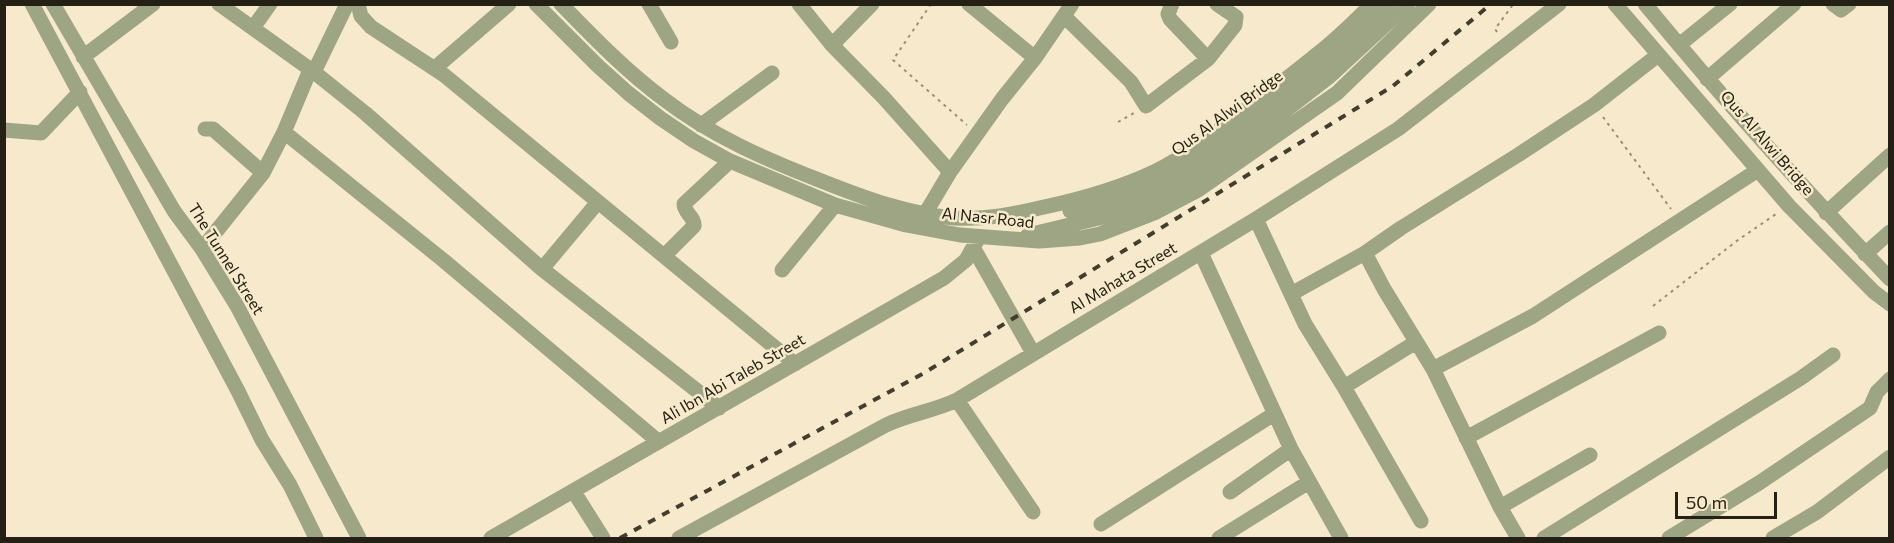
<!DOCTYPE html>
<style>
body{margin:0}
#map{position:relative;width:1894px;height:543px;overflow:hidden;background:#f7eacc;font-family:Commissioner,sans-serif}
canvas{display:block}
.frame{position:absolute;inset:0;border:6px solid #252015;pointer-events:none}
.scale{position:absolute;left:1675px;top:492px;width:102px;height:27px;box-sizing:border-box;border:3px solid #252015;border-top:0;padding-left:8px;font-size:18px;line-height:21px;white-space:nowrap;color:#252015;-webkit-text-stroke:4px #f7eacc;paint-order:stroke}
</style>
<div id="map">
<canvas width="1894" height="543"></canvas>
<div class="frame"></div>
<div class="scale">50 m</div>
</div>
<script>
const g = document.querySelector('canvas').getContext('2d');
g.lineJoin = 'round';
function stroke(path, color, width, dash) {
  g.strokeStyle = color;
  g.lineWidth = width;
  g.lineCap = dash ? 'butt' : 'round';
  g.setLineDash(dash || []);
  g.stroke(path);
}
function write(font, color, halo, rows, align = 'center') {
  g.font = font + ' Commissioner,sans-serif';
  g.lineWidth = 5;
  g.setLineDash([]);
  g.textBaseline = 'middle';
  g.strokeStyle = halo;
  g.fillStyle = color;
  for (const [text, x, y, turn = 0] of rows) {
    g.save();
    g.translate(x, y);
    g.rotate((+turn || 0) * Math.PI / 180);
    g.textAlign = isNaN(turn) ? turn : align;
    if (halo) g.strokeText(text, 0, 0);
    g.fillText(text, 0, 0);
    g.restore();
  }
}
stroke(new Path2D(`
 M 931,4 L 893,60 L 967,125
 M 1497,32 L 1495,29 L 1512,6 L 1511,4
 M 1603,117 L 1671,209
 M 1118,122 L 1134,113
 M 1653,306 L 1738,240 L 1776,214`), '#988e79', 2, [3, 4.5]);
stroke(new Path2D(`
 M 32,4 L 238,391 L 262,440 L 290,485 L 316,538
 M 53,4 L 174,211 L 202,249 L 237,306 L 359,538
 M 219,4 L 314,72 L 365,113 L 542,269 L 719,408
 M 358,4 L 361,16 L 371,27 L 444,75 L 795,364
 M 536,4 L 598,66 L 628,93 L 660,118 L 694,141 L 730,161 L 835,205 L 906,225 L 960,235 L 1039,241 L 1080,238 L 1100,234 L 1154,213 L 1198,190 L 1337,93 L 1429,4
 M 561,4 C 594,38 627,72 665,100 C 712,136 765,159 819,180 C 864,198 907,214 955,218 C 986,220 1014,214 1044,207 C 1082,199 1120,188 1156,171 C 1188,155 1216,132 1245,110 C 1269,92 1293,74 1316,55 C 1336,40 1354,22 1372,4
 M 649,4 L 671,42
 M 799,4 L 832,45 L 884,98 L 950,172
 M 969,4 L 1035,58
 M 1615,4 L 1789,206 L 1874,292 L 1890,304
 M 1645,4 C 1723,99 1805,190 1890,279
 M 1833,4 L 1841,10 L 1849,4
 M 1064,16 L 1131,82 L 1146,106 L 1208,59 L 1170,19 L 1168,14 L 1172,4
 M 253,28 L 270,4
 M 832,45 L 872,4
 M 1679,45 L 1730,4
 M 83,57 L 153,4
 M 1208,59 L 1235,25 L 1236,17 L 1217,4
 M 435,68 L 509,4
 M 314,72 L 347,4
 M 1707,79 L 1794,4
 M 701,125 L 772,73
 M 205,129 L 213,129 L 263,173
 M 4,130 L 41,133 L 80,92
 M 284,132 L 443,260 L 659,442
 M 1070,211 L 1129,194 L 1156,182 L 1206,154 L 1321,66 L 1387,4
 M 1826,213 L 1890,155
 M 932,216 L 925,214 L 950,172 L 1002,99 L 1035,58 L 1072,4
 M 1256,219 L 1305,324 L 1344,387 L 1421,521
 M 1028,235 L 1107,216 L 1162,194 L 1189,180 L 1237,148 L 1330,76 L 1408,4
 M 202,249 L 263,173 L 284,132 L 310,70
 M 974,249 L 1033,353
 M 1201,253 L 1291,449 L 1341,538
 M 1365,253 L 1384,289 L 1433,369 L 1500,507 L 1518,538
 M 1865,254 L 1890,232
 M 664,256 L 694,226 C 695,217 684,213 684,204 L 730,161
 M 542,269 L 598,202
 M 782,270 L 835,205
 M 1291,294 L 1365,253 L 1401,228 L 1518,155 L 1594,105 L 1658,55
 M 1433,369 L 1533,316 L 1758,170
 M 1344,387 L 1416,342
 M 957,400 L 1033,512
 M 1466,438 L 1659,333
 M 574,492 L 603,538
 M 1230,492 L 1291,449
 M 1500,507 L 1590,455
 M 1101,524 L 1274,414
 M 491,538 L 944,278 L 966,260 L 979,237
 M 679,538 L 886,425 C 909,414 934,411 957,400 L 1256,219 L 1398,129 L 1559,4
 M 1219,538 L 1309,482
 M 1544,538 L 1801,378 L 1833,355
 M 1669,538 L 1759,483 L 1870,408 L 1877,392 L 1890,379
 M 1773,538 L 1817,512 L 1890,457`), '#9da585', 15);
stroke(new Path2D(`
 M 620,538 L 924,373 L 1393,86 L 1491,4`), '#433d2f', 4, [8, 8]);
write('16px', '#252015', '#f7eacc', [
 ["Qus Al Alwi Bridge",1227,113,-36],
 ["Qus Al Alwi Bridge",1767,143,49],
 ["Al Nasr Road",988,218,6],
 ["The Tunnel Street",226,259,58],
 ["Al Mahata Street",1123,278,-31],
 ["Ali Ibn Abi Taleb Street",733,379,-30]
]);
</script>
